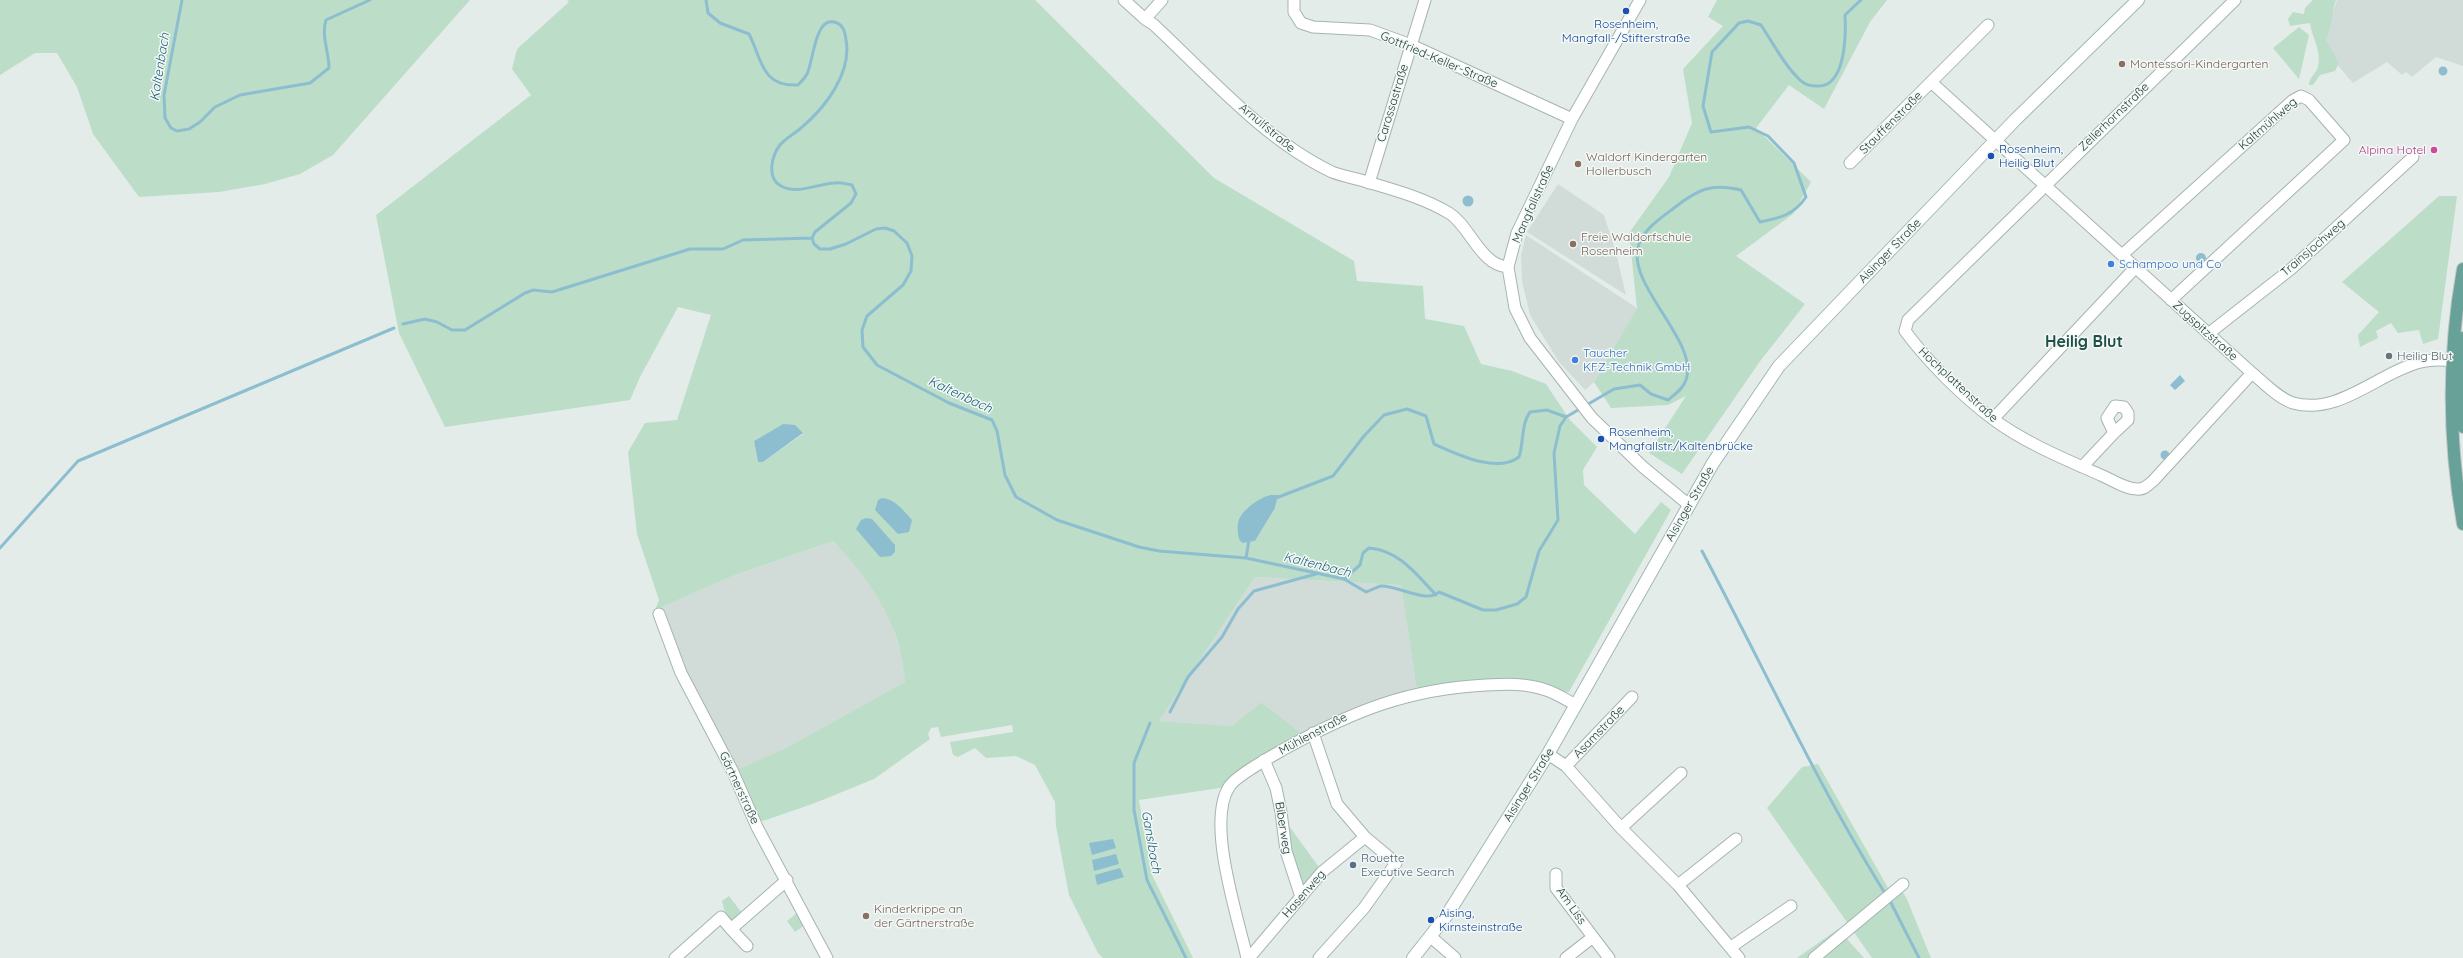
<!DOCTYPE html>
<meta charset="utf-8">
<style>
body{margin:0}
canvas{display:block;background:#e3ece9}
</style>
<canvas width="2463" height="958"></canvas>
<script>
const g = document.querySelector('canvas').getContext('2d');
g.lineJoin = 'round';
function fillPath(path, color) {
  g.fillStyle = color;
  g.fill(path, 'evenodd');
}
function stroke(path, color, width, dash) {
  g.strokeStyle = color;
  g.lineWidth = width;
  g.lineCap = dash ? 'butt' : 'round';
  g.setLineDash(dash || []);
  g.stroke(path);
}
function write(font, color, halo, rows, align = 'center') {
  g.font = font + ' Quicksand,sans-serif';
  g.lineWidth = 3;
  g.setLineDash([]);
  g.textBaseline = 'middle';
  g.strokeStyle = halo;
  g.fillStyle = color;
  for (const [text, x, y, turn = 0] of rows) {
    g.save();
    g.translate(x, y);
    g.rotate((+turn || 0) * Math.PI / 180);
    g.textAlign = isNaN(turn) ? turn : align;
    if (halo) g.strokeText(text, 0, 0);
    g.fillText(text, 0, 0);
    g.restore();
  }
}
fillPath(new Path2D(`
 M 2337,0 L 2463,0 L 2463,66 L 2436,57 L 2412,77 L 2406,72 L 2402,75 L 2387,62 L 2353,83 L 2317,41 L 2332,15 Z
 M 1558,184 L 1604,215 L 1616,253 L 1626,295 L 1527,232 Z
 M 1526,235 L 1637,308 L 1594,382 L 1585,390 L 1559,362 L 1530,315 L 1522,281 L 1521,255 Z
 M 833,541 L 858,567 L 888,612 L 904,662 L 905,682 L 788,747 L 730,773 L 669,654 L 655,610 L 735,575 Z
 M 1255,577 L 1401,585 L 1418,697 L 1305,736 L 1261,702 L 1232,726 L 1159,721 Z`), '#d1dcd8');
fillPath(new Path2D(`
 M 0,0 L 470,0 L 333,155 L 300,174 L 265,184 L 219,192 L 139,197 L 93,134 L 77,87 L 57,53 L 35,53 L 0,75 Z
 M 567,0 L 1035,0 L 1214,178 L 1354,261 L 1357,281 L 1423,286 L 1425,319 L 1464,326 L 1481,364 L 1512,371 L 1546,384 L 1570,420 L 1597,447 L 1583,470 L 1584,485 L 1635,534 L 1661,502 L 1671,510 L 1569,692 L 1506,689 L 1418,697 L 1401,585 L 1255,577 L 1159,721 L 1232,726 L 1261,702 L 1305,736 L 1220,788 L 1139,800 L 1152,875 L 1193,958 L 1103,958 L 1098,953 L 1069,895 L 1056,826 L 1055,802 L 1035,765 L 1016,756 L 986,758 L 975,748 L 958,757 L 953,755 L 950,742 L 1013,732 L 1012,725 L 941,737 L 938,727 L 931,728 L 928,734 L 930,739 L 874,779 L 815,803 L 763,821 L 759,819 L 739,780 L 739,769 L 788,747 L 905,682 C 902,626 871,580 833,541 L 735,575 L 655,610 L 659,600 L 637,534 L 628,452 L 645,423 L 677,420 L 711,315 L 678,307 L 640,377 L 630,400 L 445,427 L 399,333 L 376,215 L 531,95 L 512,69 L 517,49 L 569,2 ZM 783,424 L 803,434 L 763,462 L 758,462 L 754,441 ZM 1278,495 L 1275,508 L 1255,541 L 1243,543 L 1240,541 L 1238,523 Z
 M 1717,0 L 1887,0 L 1870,22 L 1824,109 L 1789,85 L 1756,128 L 1811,182 L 1793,214 L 1736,256 L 1805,304 L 1761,360 L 1682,474 L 1649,453 L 1686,396 L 1668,405 L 1611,408 L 1594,382 L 1637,308 L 1629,233 L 1669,177 L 1692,123 L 1683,69 L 1723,26 L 1708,17 Z
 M 2313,0 L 2336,0 C 2331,14 2332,27 2326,40 L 2339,63 L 2335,71 L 2320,75 L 2313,85 L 2309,85 C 2309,77 2317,73 2318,66 C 2322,51 2312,38 2310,23 L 2290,26 L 2288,19 L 2293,12 L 2304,14 L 2305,8 Z
 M 2299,27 L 2309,35 L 2299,79 L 2273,48 Z
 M 2439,196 L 2457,196 L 2438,339 L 2423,344 L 2419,330 L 2398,333 L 2391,323 L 2376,331 L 2378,338 L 2360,347 L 2358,335 L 2379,312 L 2342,282 Z
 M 1818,764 L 1888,888 L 1896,884 L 1906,897 L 1931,958 L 1872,958 L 1767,808 L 1802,767 Z
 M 1289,826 L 1321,870 L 1302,887 L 1290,846 Z
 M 729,896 L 742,913 L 731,922 L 726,916 L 722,901 Z
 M 798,912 L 806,924 L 795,932 L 787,921 Z
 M 1838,929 L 1864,958 L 1797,958 Z`), '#bcddc8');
fillPath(new Path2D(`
 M2438.5 71a4.5 4.5 0 1 1 9 0a4.5 4.5 0 1 1-9 0Z
 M1462.5 201a5.5 5.5 0 1 1 11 0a5.5 5.5 0 1 1-11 0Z
 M2196 258a5 5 0 1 1 10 0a5 5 0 1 1-10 0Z
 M 2180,375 L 2185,381 L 2175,390 L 2170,385 Z
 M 783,424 L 795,425 L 803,433 L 763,462 L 758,462 L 754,441 Z
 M2160.5 455a4.5 4.5 0 1 1 9 0a4.5 4.5 0 1 1-9 0Z
 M 1271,495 L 1278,495 L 1275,508 L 1255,541 L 1243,543 L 1240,541 C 1238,536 1237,528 1238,523 C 1240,511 1260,497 1271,495 Z
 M 882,498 C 895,499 904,511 912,520 L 909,532 L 898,534 L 875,510 L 878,500 Z
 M 866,518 L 872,519 L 895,545 L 895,552 L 891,556 L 880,557 L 856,529 L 861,520 Z
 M 1113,839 L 1116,848 L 1092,855 L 1089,843 Z
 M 1116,854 L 1119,864 L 1094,871 L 1092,860 Z
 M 1120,868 L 1124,877 L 1097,885 L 1095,875 Z`), '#8cbed0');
stroke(new Path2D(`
 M 182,0 L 164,95 L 165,118 L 171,128 L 177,131 L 189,129 L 200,122 L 215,107 L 240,95 L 310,83 L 329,68 C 329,52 321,36 326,20 L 370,0
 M 706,0 L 708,13 L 720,23 L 749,34 C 762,59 761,87 798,85 C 801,82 805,78 807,74 C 813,63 815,17 834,22 C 843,24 845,31 846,40 C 852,73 825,108 801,128 C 794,134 786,138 780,145 C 772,155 766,178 781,186 C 797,195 817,184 834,183 C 840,182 846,184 852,185 L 856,194 L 851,203 L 815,232 L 812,238 L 814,244 L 820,249 L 830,249 L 846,244 L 876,229 L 885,228 L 894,231 L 907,243 L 912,256 L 911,271 L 903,285 L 867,316 L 862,330 L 863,347 L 877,365 L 949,403 L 992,420 L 997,431 L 1005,475 L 1016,497 L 1057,520 L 1139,547 L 1159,551 L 1246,558 L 1344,579 L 1366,592 C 1371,590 1377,587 1381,586 C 1397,585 1427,604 1439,592 L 1483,610 L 1496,610 L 1517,604 L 1526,597 L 1539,551 L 1558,520 L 1554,453 L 1560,426 L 1566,417 L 1614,389 L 1640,385 L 1651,394 L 1668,400 C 1675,394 1683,389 1686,380 C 1700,341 1624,284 1639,244 C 1644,229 1662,217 1674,208 C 1698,189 1711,183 1741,190 L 1760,222 C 1780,218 1794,215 1806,197 L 1794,163 L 1768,136 L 1749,127 L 1711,132 L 1703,106 L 1712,52 L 1739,23 L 1748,21 L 1761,25 C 1773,43 1784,65 1800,80 C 1805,85 1810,86 1816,86 C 1846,89 1846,34 1845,15 L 1861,0
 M 403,324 L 425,319 L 437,322 L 452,330 L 465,330 L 525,293 L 533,290 L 552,292 L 690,249 L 723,249 L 743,240 L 812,238
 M 1276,498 L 1333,476 L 1364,436 L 1384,415 L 1407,409 L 1426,416 L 1434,444 C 1457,454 1497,474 1519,457 C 1524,442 1521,424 1530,412 L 1547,410 L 1566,417
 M 0,548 L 78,461 L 394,328
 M 1702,551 C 1763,666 1817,784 1886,895
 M 1246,558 L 1249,540
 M 1344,579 L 1360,565 L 1363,553 L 1369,548 C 1399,550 1417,575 1436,595
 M 1170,712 L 1188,677 L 1222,637 L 1238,609 L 1254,591 L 1316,574
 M 1150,723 L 1134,763 L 1134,810 L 1147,880 L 1186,958
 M 1889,899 L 1919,958`), '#8cbed0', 3);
const street = new Path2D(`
 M 1124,0 L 1145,19
 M 1162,0 L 1145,19 L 1153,24 C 1208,75 1263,139 1332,172 C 1342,176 1354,178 1364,181 C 1394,190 1422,197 1449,213 C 1470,226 1480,265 1508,267
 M 1294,0 L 1294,12 L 1301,23 L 1313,27 L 1370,30 L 1411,45 L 1572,119
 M 1640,0 L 1572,119 L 1517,233 L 1508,267 L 1515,308 L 1530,338 L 1592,418 L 1643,467 L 1689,505
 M 2235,0 L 1908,320 L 1905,331 C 1928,362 1962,396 1993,419 C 2025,443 2067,460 2103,476 C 2114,481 2126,489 2137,489 C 2144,490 2148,485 2153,481 L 2252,373
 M 1988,25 L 1931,82 L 2252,373 C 2264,383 2278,398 2293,403 C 2339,416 2379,372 2421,362 C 2434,359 2448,360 2460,362
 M 1850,163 L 1931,82
 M 1369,183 L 1425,0
 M 2122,255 L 2292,101 L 2301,96 L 2309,100 L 2344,140 L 2171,300
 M 2208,334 L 2291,269 L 2413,157
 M 1993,419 L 2136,267
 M 2082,467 L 2114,433 L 2107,418 L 2115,406 L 2124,407 L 2128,413 L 2128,420 L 2114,433
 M 659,614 L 681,673 L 732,770 L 757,827 L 827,958
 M 1313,733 L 1337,804 L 1365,837 L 1396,863 L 1364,908 L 1319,958
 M 1548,754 L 1566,766 L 1621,828 L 1678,885 L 1739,958
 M 1264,760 L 1276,788 L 1281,812 L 1286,851 L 1301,897
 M 1566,766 L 1632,697
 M 1621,828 L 1681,773
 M 1556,874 L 1556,888 L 1593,937
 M 1678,885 L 1736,839
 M 731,929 L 747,946
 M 1431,937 L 1455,958
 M 1731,947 L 1791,906
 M 675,958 L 721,917 L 731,929 L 787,880
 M 1247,958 C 1238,917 1206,823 1229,787 C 1235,776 1274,755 1286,748 C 1354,711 1408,689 1486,685 C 1506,684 1526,683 1546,690 C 1556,693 1566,700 1576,705
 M 1249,958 L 1322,872 L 1365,837
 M 1566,958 L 1593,937 L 1609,958
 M 1814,958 L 1903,884`);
const secondary = new Path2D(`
 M 1413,958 L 1447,915 L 1548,754 L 1713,463 L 1779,366 L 2015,120 L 2138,0`);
const primary = new Path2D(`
 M 2463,269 C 2448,353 2448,439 2463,524
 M 2463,338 L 2461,362 L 2463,427`);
stroke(street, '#a6b4b1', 13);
stroke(secondary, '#a1b8b2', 14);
stroke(primary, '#c1c9c8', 14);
stroke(street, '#fff', 11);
stroke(secondary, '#fff', 12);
stroke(primary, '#68a198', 12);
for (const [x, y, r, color] of [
 [1626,11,4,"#1a4fb4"],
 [2122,64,4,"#8d6e63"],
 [2434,150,4,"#d1479c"],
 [1991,156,4,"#1a4fb4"],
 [1578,164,4,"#8d6e63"],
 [1573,244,4,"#8d6e63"],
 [2111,264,4,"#3f7fe0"],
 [2389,356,4,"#6b7280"],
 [1575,360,4,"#3f7fe0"],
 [1601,439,4,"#1a4fb4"],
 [1353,865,4,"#5c6f8a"],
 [866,916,4,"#8d6e63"],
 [1431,920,4,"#1a4fb4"]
]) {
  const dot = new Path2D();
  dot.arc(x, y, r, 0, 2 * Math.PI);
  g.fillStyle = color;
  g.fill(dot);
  stroke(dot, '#f3f9f6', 1.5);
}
write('12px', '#164399', '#f3f9f6', [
 ["Rosenheim,",1626,24,"center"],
 ["Mangfall-/Stifterstraße",1626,38,"center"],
 ["Rosenheim,",1999,149],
 ["Heilig Blut",1999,163],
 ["Rosenheim,",1609,432],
 ["Mangfallstr./Kaltenbrücke",1609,446],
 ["Aising,",1439,913],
 ["Kirnsteinstraße",1439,927]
], 'left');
write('12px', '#233d39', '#f3f9f6', [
 ["Gottfried-Keller-Straße",1439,60,23],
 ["Carossastraße",1393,103,-73],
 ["Zellerhornstraße",2114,117,-44],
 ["Stauffenstraße",1891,123,-45],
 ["Kaltmühlweg",2268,124,-41],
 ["Arnulfstraße",1267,128,40],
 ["Mangfallstraße",1533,204,-66],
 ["Trainsjochweg",2313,248,-41],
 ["Aisinger Straße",1890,251,-46],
 ["Zugspitzstraße",2205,331,42],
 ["Hochplattenstraße",1958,385,43],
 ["Aisinger Straße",1690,504,-60],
 ["Asamstraße",1599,732,-46],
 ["Mühlenstraße",1313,734,-28],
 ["Aisinger Straße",1529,785,-58],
 ["Gärtnerstraße",739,788,65],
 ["Biberweg",1283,828,81],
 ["Hasenweg",1304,894,-49],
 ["Am Liss",1571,906,55]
]);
write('12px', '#785e54', '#f3f9f6', [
 ["Montessori-Kindergarten",2130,64],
 ["Waldorf Kindergarten",1586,157],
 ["Hollerbusch",1586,171],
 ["Freie Waldorfschule",1581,237],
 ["Rosenheim",1581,251],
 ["Kinderkrippe an",874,909],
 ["der Gärtnerstraße",874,923]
], 'left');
write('12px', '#b23c85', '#f3f9f6', [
 ["Alpina Hotel",2426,150]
], 'right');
write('12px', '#366cbe', '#f3f9f6', [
 ["Schampoo und Co",2119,264],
 ["Taucher",1583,353],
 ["KFZ-Technik GmbH",1583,367]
], 'left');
write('12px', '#5b616d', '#f3f9f6', [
 ["Heilig Blut",2397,356]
], 'left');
write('12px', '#4e5e75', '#f3f9f6', [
 ["Rouette",1361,858],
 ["Executive Search",1361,872]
], 'left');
write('italic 13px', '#1e5f78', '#f3f9f6', [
 ["Kaltenbach",160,67,-81],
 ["Kaltenbach",960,395,25],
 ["Kaltenbach",1317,565,14],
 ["Ganslbach",1151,842,80]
]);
write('bold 16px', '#1f4f48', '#f3f9f6', [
 ["Heilig Blut",2084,342]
]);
</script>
